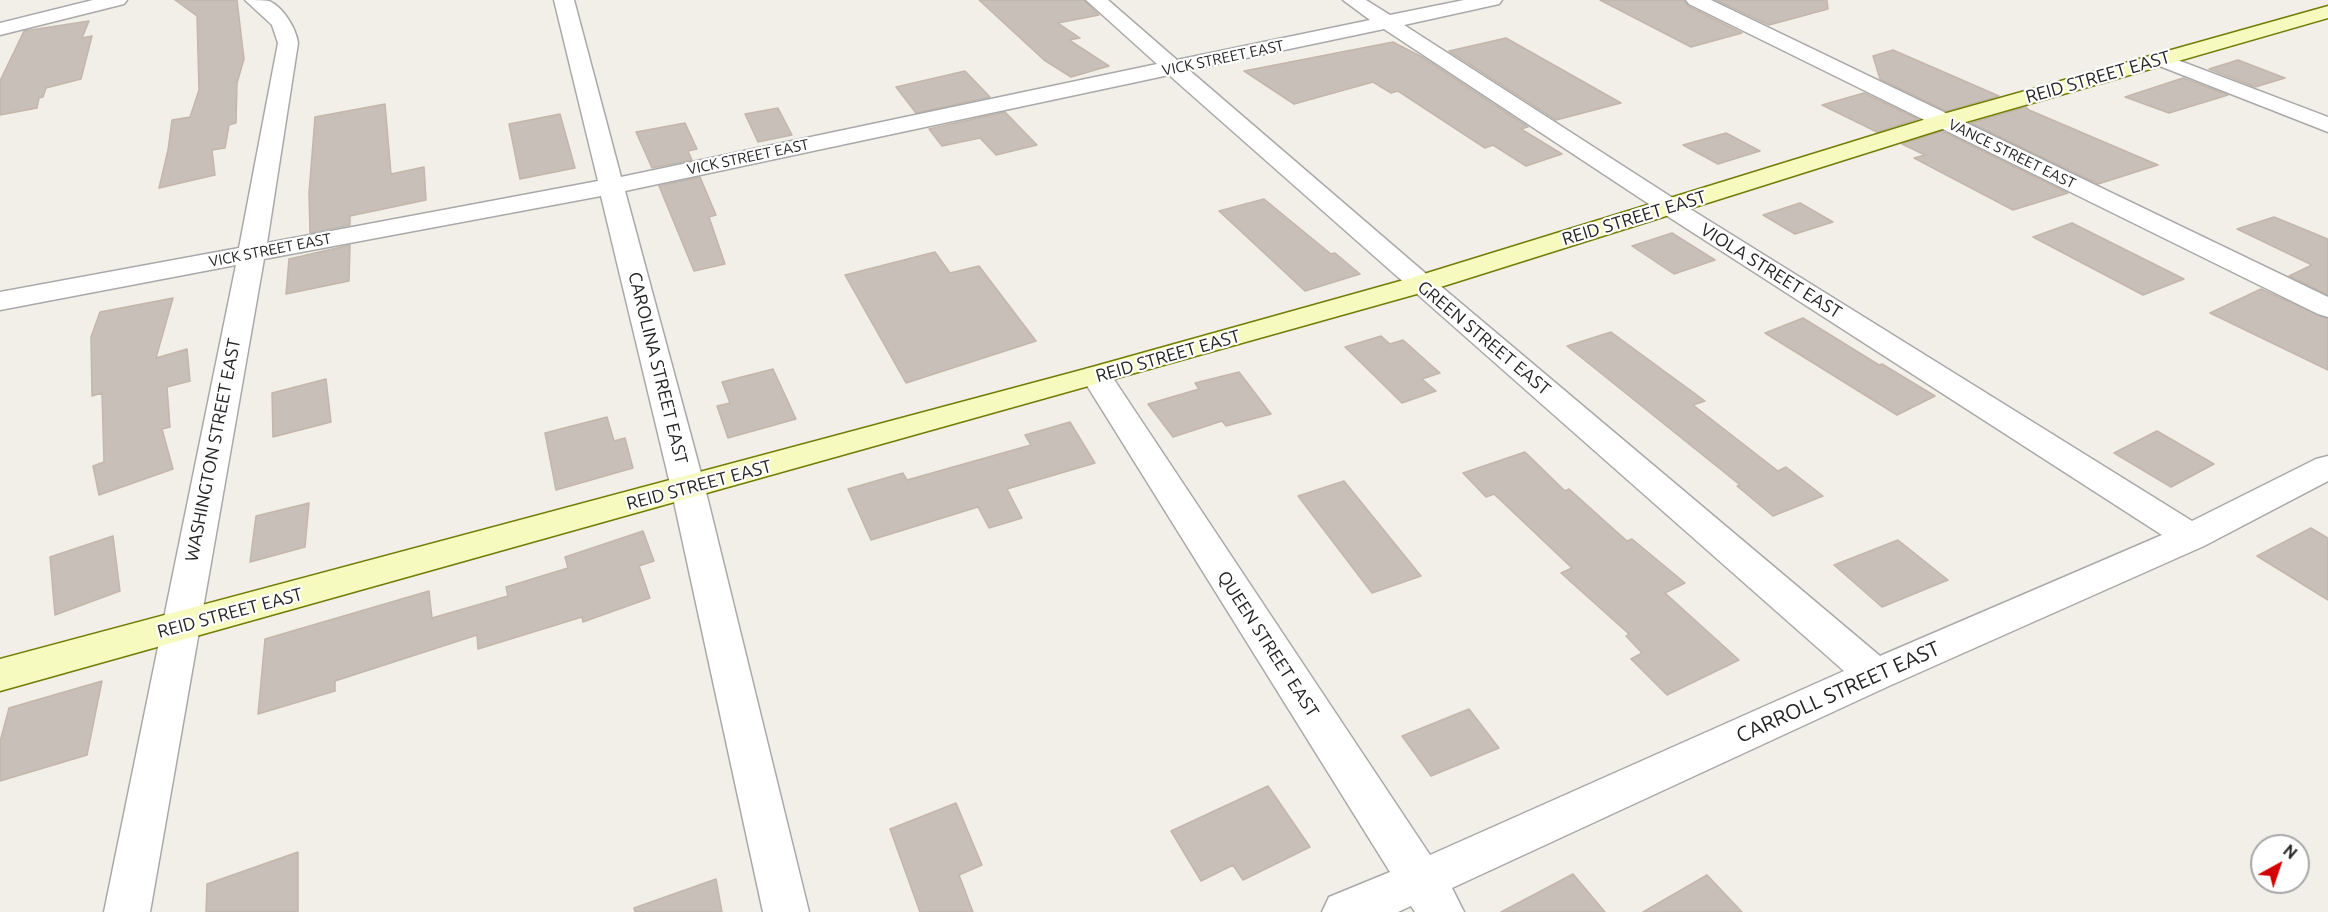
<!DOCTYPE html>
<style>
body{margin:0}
#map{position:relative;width:2328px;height:912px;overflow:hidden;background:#f2efe9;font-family:Ubuntu,sans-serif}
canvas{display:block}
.north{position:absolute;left:2250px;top:834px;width:60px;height:60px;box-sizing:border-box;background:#fff;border:2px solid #a7a7a7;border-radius:50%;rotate:40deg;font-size:16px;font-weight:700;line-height:24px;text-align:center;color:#222}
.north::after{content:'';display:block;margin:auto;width:21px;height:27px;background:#d40000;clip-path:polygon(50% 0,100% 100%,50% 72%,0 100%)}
</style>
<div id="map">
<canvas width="2328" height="912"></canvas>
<div class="north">N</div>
</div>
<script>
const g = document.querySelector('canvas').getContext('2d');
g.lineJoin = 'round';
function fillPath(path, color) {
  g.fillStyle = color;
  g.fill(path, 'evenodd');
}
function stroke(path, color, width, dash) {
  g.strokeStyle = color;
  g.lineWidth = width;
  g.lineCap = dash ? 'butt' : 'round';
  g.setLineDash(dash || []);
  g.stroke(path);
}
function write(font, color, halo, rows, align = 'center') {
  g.font = font + ' Ubuntu,sans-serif';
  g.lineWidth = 4.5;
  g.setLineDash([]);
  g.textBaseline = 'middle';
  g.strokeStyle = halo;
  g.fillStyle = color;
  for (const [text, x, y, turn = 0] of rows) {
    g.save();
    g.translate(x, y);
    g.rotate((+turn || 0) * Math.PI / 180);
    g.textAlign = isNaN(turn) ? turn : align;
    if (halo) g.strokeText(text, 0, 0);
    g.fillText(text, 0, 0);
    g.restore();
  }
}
const building = new Path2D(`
 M 175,0 L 237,0 L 244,59 L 237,83 L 236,123 L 229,125 L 225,148 L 212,150 L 215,175 L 159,188 L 168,150 L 172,120 L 190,117 L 199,90 L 197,16 Z
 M 979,0 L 1084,0 L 1099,15 L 1058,23 L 1080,38 L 1069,40 L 1109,66 L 1071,77 L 1044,60 Z
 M 1600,0 L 1684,0 L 1688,6 L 1742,33 L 1691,47 Z
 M 1716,0 L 1827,0 L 1828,9 L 1769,25 Z
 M 89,21 L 82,38 L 92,36 L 81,79 L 46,88 L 43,97 L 39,98 L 37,108 L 0,115 L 0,81 L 24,31 Z
 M 1506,38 L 1621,103 L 1556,120 L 1449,51 Z
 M 1393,42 L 1422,57 L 1528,127 L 1521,129 L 1562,154 L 1526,166 L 1493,145 L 1485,148 L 1398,91 L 1391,93 L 1373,82 L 1294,104 L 1244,71 Z
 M 1893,50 L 1999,96 L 1946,111 L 1880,79 L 1873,56 Z
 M 2238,60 L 2285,78 L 2255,87 L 2209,69 Z
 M 965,71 L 990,97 L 916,113 L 896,87 Z
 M 2183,78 L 2228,95 L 2169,113 L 2125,97 Z
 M 1864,93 L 1918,119 L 1877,132 L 1822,105 Z
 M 385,104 L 391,174 L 424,167 L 426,200 L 350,216 L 350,225 L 310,233 L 309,193 L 315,117 Z
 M 2026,107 L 2029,110 L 2158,165 L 2098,184 L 1971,123 Z
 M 778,108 L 792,135 L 758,142 L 745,114 Z
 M 1005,112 L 1037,145 L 996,155 L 980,138 L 942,146 L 929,129 Z
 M 560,114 L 575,168 L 520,179 L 509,124 Z
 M 685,123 L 697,149 L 688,151 L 692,160 L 652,168 L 636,132 Z
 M 1942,131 L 2068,193 L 2013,210 L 1914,158 L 1925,155 L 1902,144 Z
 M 1726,133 L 1760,151 L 1718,164 L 1683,145 Z
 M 700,177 L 716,215 L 709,217 L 725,264 L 694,271 L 659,186 Z
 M 1264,199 L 1331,254 L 1335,253 L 1360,274 L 1305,291 L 1219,211 Z
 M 1800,203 L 1833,222 L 1795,234 L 1763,215 Z
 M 2274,217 L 2328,239 L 2328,295 L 2289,276 L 2312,265 L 2237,229 Z
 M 2072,223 L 2184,279 L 2143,295 L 2033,237 Z
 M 1672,233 L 1715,260 L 1674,274 L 1632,246 Z
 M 350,245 L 349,281 L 286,294 L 289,259 Z
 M 935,252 L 950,273 L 979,266 L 1036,341 L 906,383 L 845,275 Z
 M 2261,289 L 2328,319 L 2328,370 L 2210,313 Z
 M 173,298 L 156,358 L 187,349 L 190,381 L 167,387 L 170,427 L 162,429 L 173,469 L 99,495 L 93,466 L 104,462 L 102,393 L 92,396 L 91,337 L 100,312 Z
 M 1803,318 L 1879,365 L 1882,364 L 1935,396 L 1897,415 L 1765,333 Z
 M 1611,332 L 1705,401 L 1693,405 L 1778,471 L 1786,467 L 1823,496 L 1773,516 L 1737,486 L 1740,485 L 1567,346 Z
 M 1381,336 L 1390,344 L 1403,340 L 1440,373 L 1422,379 L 1436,391 L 1402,403 L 1345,347 Z
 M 773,369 L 796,419 L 728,438 L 717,406 L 730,403 L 722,382 Z
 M 1239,372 L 1271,414 L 1226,426 L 1222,421 L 1173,437 L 1148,404 L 1199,389 L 1195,383 Z
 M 326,379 L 331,422 L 273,437 L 272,393 Z
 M 607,417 L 614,441 L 625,438 L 633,468 L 556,490 L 545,433 Z
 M 1070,422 L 1095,463 L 1007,489 L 1022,518 L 989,528 L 978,507 L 871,540 L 848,489 L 903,473 L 907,480 L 1031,445 L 1025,435 Z
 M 2157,431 L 2214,464 L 2171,487 L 2114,453 Z
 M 1525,452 L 1565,491 L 1569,489 L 1627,541 L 1632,539 L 1685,583 L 1665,593 L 1739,660 L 1667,695 L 1631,659 L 1642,653 L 1626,636 L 1629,634 L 1561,573 L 1572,568 L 1494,494 L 1486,497 L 1463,473 Z
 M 1344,481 L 1421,576 L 1372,593 L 1298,496 Z
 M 309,503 L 305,547 L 250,562 L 256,516 Z
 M 2311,528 L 2328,538 L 2328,600 L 2257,556 Z
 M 643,531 L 654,561 L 639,566 L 650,598 L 583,622 L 582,617 L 478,649 L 477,635 L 335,681 L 335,691 L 258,714 L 265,639 L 429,591 L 432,618 L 508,596 L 506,587 L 568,568 L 565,557 Z
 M 113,536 L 120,591 L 55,615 L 50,557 Z
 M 1898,540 L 1948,580 L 1882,607 L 1834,565 Z
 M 102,681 L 87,755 L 0,781 L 0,742 L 9,708 Z
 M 1469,709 L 1499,748 L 1431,776 L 1402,736 Z
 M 1268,786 L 1310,847 L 1243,880 L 1233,865 L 1201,881 L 1171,831 Z
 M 956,803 L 982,865 L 959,875 L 973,912 L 920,912 L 890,829 Z
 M 298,852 L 298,912 L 206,912 L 207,884 Z
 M 1573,874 L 1605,912 L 1501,912 Z
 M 1707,875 L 1742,912 L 1643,912 Z
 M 716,879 L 722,912 L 635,912 L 634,908 Z`);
fillPath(building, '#c7bfb8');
stroke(building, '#c4b6ab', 1.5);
const street = new Path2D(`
 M 93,0 L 127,0 L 124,4 L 0,35 L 0,23 Z
 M 245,0 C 252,0 263,0 269,1 C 283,7 296,28 298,43 L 267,243 L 598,181 L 554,0 L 574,0 L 621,177 L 1157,64 L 1086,0 L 1108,0 L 1177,60 L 1370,20 L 1343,0 L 1366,0 L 1390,15 L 1464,0 L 1502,0 L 1499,4 L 1404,25 L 1679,202 L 2192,521 L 2316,459 L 2328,456 L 2328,481 L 2204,546 L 1889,686 L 1452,888 L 1464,912 L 1415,912 L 1411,906 L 1398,912 L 1322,912 L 1329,897 L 1390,872 L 1081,376 L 1085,369 L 1096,367 L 1107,369 L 1430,855 L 1844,671 L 1169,75 L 625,191 L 705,488 L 809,912 L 763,912 L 671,488 L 601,196 L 264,259 L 150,912 L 104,912 L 236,265 L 0,310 L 0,292 L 239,248 L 278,43 L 272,25 ZM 1384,29 L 1661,212 L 2162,535 L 1880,656 L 1431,278 L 1189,70 Z
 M 1686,0 L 1711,0 L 2328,297 L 2328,317 L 2318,314 L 1689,4 Z
 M 2159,53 L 2328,117 L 2328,132 L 2152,63 L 2148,59 L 2152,55 Z`);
const secondary = new Path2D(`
 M 2328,6 L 2328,18 L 1952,126 L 1431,290 L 0,691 L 0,659 L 1085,369 L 1411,278 L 1936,116 Z`);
stroke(street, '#a9a9a9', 3);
stroke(secondary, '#707d05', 3);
fillPath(street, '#fff');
fillPath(secondary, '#f7fabf');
write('15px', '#222', '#fff', [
 ["VICK STREET EAST",1223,58,-12],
 ["VANCE STREET EAST",2012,154,26],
 ["VICK STREET EAST",748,157,-12],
 ["VICK STREET EAST",270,250,-11]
]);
write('18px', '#222', '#fff', [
 ["REID STREET EAST",2098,77,-16],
 ["REID STREET EAST",1634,218,-17],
 ["VIOLA STREET EAST",1771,271,32],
 ["GREEN STREET EAST",1484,338,40],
 ["REID STREET EAST",1168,356,-16],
 ["CAROLINA STREET EAST",658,368,76],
 ["WASHINGTON STREET EAST",213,450,-79],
 ["REID STREET EAST",699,485,-15],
 ["REID STREET EAST",230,613,-15],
 ["QUEEN STREET EAST",1268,644,57]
]);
write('21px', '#222', '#fff', [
 ["CARROLL STREET EAST",1838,692,-24]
]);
</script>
